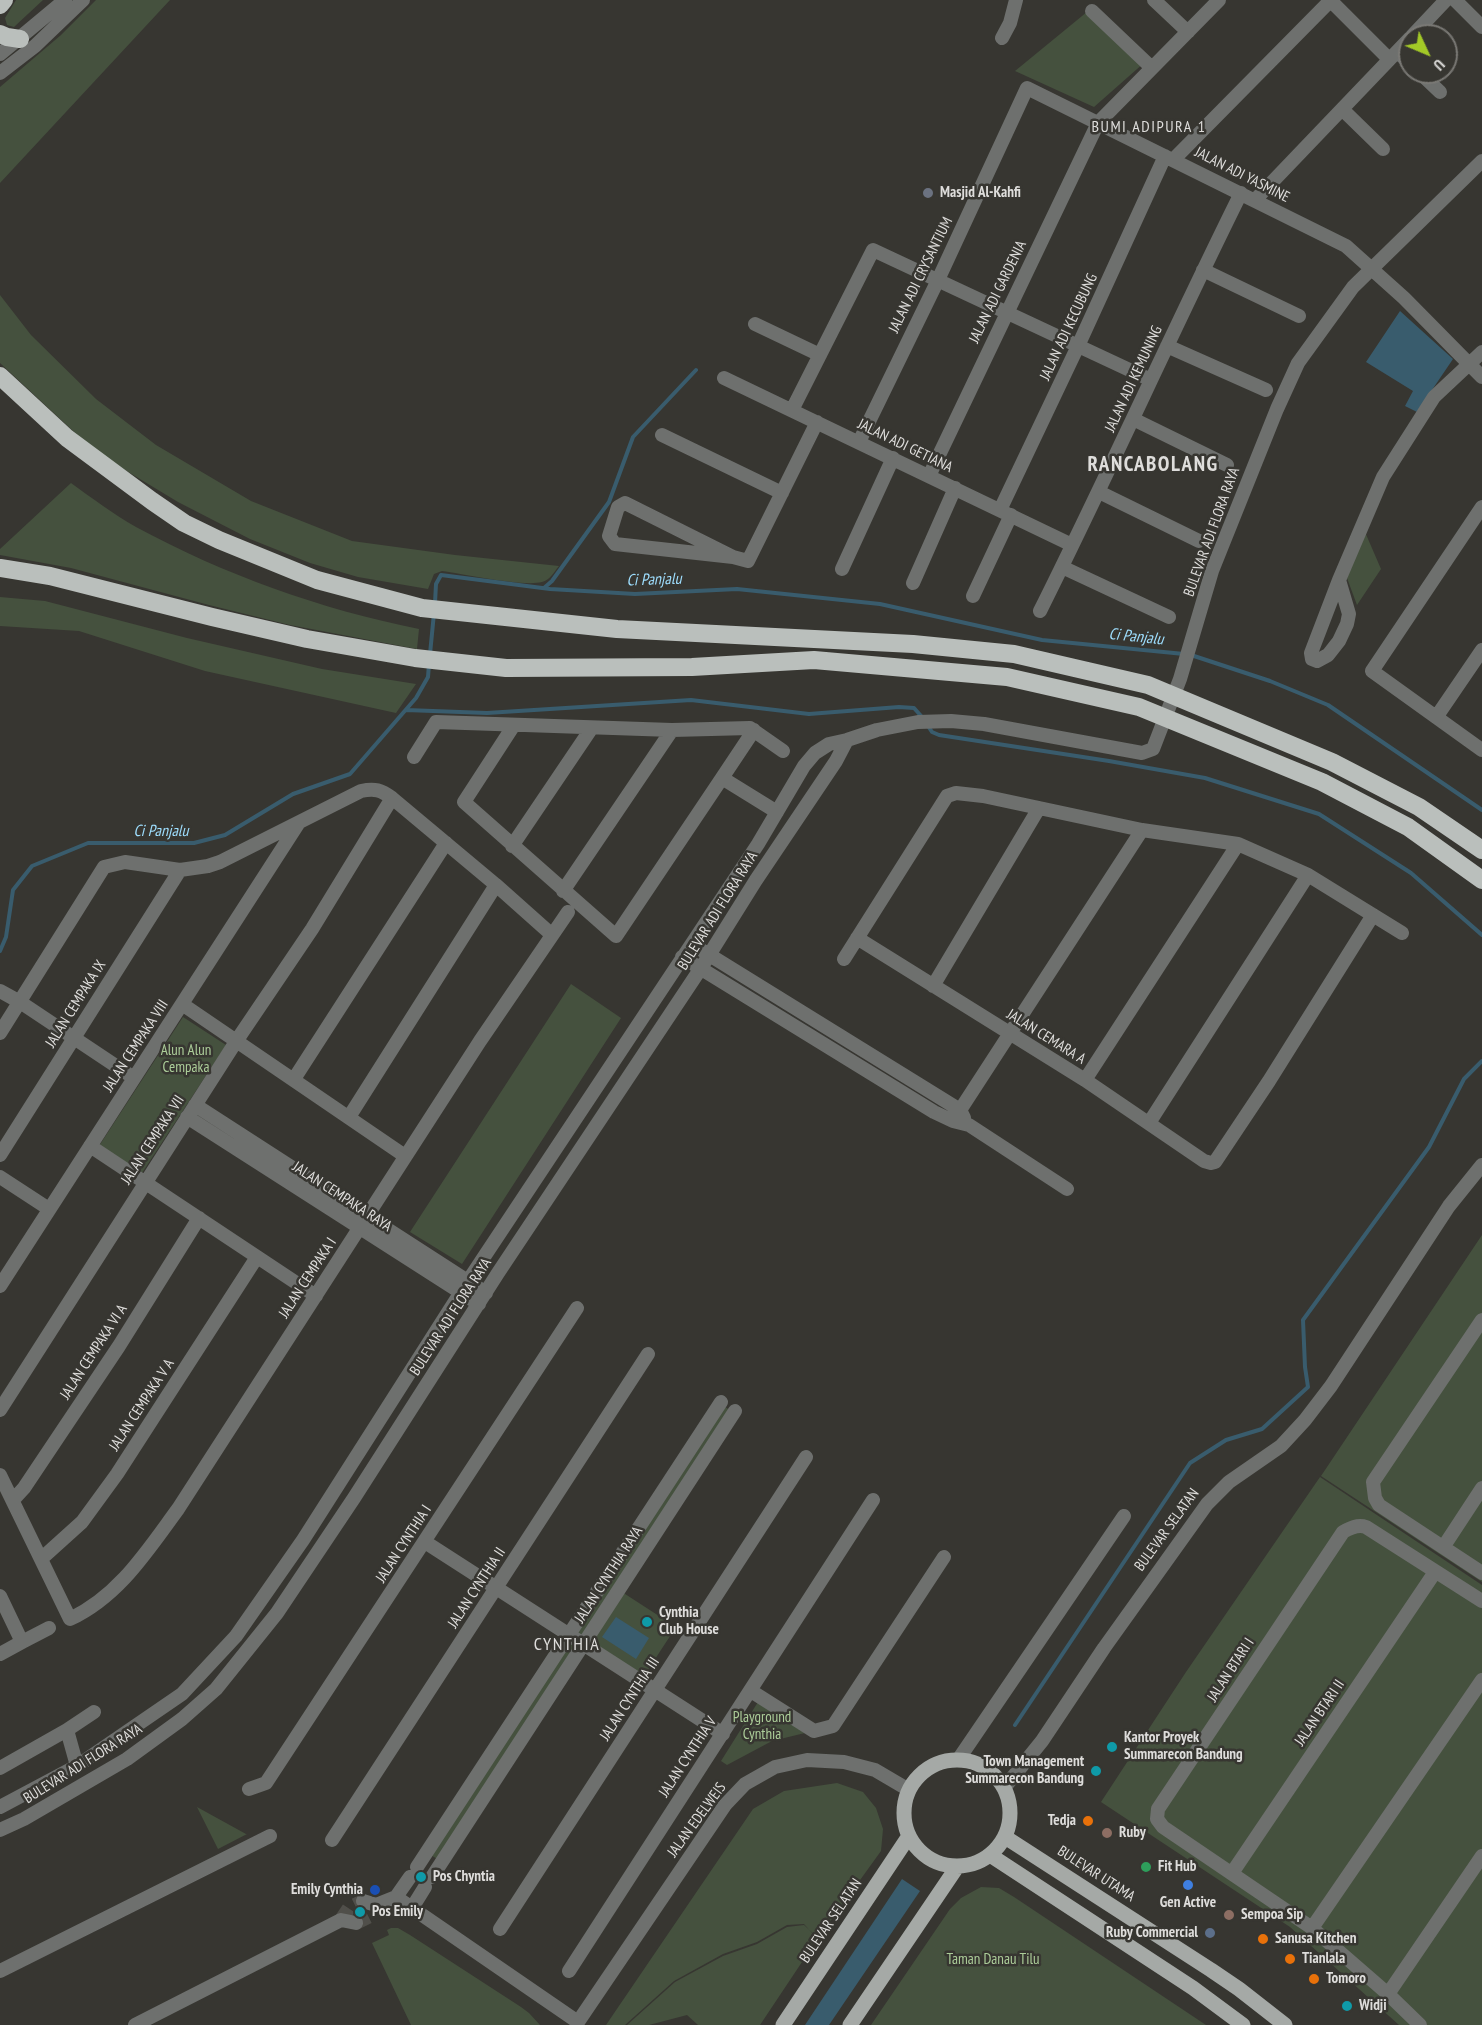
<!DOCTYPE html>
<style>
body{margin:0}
#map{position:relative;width:1482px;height:2025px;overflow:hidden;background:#373631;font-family:"PT Sans Narrow",sans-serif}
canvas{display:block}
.north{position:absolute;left:1398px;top:24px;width:60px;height:60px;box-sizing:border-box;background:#373631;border:2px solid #7a7975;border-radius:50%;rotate:134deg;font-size:16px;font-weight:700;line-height:24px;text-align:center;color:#dedddb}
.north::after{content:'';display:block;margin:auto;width:21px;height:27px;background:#a3c927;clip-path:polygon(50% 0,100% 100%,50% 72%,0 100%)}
</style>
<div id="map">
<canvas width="1482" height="2025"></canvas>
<div class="north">U</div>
</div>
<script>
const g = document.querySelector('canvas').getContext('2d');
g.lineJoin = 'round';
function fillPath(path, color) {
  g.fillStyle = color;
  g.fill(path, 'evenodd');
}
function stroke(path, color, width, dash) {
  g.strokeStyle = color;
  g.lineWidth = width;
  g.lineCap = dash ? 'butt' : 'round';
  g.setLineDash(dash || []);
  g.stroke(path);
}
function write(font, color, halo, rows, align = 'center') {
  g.font = font + ' "PT Sans Narrow",sans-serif';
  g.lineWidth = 5;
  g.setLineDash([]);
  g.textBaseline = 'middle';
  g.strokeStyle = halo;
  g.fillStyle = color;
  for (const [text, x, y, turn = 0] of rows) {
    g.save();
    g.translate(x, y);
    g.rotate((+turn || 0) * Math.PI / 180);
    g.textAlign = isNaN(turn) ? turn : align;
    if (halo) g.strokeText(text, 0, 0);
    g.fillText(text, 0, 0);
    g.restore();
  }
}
fillPath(new Path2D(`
 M 16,0 L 43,0 L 14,27 L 7,25 L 5,18 Z
 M 96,0 L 170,0 L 0,183 L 0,87 L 61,35 Z
 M 1093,7 L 1145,62 L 1094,107 L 1015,71 Z
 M 0,295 L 31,335 L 96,399 L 156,445 L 251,501 L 352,541 L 455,555 L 559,566 C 554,572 550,580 542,582 C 522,587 465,574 442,571 L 434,574 L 428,589 L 358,577 L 310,563 L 250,539 L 178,502 L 125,470 L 86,443 L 0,363 Z
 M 71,483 C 92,498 113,514 136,527 C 225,575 320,609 419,629 L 417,649 L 290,625 L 209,605 L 71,568 L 0,555 L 0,549 Z
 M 1365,532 L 1381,569 L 1357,605 L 1347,578 Z
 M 0,597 L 45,601 L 187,638 L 322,669 L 416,684 L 396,713 L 205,671 L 79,631 L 0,626 Z
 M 571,984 L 621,1018 L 462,1264 L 410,1232 Z
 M 183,1017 L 226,1045 L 142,1173 L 99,1146 Z
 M 1482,1235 L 1482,1582 L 1321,1476 Z
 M 721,1404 L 731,1411 L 582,1640 L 572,1633 Z
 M 1320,1477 L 1482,1585 L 1482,2025 L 1399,2025 L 1290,1927 L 1101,1802 L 1186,1672 Z
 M 622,1592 L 676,1627 L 642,1679 L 588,1644 Z
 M 569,1638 L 579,1644 L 439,1860 L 429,1854 Z
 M 758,1702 L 805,1733 L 772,1741 L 727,1765 L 721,1761 Z
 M 837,1783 L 863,1792 L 876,1808 L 883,1829 L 881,1851 L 819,1937 L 812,1933 L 804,1924 L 787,1925 L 757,1942 L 723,1954 L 674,1981 L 625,2025 L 606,2025 L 753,1809 L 784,1791 Z
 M 197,1807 L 246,1834 L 247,1834 L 218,1849 Z
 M 981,1887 L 999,1888 L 1014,1897 L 1206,2025 L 871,2025 L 950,1909 L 961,1898 Z
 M 804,1925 L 818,1938 L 760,2025 L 698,2025 L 687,2015 L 649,2025 L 627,2025 L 675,1982 L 723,1956 L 757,1944 L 787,1927 Z
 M 391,1928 L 398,1928 L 410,1935 L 521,2007 L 529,2013 L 540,2025 L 411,2025 L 372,1943 L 389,1935 L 387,1930 Z`), '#45513e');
fillPath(new Path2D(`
 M 1400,311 L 1453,359 L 1417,412 L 1405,406 L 1413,391 L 1366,362 Z
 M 616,1617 L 649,1638 L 636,1659 L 602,1637 Z
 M 902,1879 L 920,1891 L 829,2025 L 805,2025 Z`), '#395c6d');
stroke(new Path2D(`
 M 544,588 L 552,581 L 609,502 L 633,437 L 696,370
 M 435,603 L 436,584 L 441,575 L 550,589 L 635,594 L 737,589 L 880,604 L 1042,640 L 1184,654
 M 430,654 L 434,613
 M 1191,655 L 1270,681 L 1328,705 L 1482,810
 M 406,710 L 487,713 L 691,700 L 809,714 L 899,707 L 914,708 L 922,717
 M 928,726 L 932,732 L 939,735 L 1109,761 L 1205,778 L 1319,814 L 1411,873 L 1482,935
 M 0,951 L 6,937 L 13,890 L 32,866 L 88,843 L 194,843 L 225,835 L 293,794 L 350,774 L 416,698 L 428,677 L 429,664
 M 1015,1725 L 1190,1463 L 1226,1440 L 1262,1429 L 1308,1387 L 1305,1367 L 1303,1320 L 1429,1147 L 1464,1079 L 1482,1061`), '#395c6d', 4);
stroke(new Path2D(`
 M 341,1920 L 349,1908 L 363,1901
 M 356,1923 L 370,1916`), '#504f4a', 14, [14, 7]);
stroke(new Path2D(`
 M 1154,0 L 1188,32
 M 1330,0 L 1389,59
 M 1455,0 L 1482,27
 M 1092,11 L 1152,68
 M 1412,36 L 1446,0
 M 1002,38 L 1010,23 L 1016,0
 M 1398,52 L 1410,64
 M 0,54 L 65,0
 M 1419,72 L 1440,92
 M 0,73 L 35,46 L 83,0
 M 1343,110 L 1383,149
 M 1174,159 L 1331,0
 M 1255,200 L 1410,38
 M 1203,270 L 1299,316
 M 755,324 L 820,355
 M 1167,346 L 1266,390
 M 724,378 L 1072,545
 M 792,410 L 873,250 L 1151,380
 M 1133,419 L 1227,465
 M 662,435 L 782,493
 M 859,442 L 938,280 L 1027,88 L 1346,246 L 1404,298 L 1482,377
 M 929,476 L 1098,123 L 1219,0
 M 1099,492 L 1199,541
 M 1482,507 L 1372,671 L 1482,750
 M 1000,510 L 1078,346 L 1165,156
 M 733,557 L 625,503 L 618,507 L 609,536 L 615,544 L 733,557 L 748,561 L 817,422
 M 1062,567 L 1169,617
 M 842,569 L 893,458
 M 1339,580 L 1311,653 L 1312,659 L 1317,661 L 1328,655 L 1339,641 L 1347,624 L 1349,614 L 1339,580 L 1383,477 L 1434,397 L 1482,352
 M 913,583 L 955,488
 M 973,596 L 1011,515
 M 1040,611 C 1109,473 1172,332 1241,193
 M 1437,716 L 1482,650
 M 514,725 L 464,802 L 616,936 L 722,778
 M 754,730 L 722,778 L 777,812
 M 414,757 L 436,722 L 672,730 L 750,728 L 783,751
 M 512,846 L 591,729
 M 563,891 L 672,730
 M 857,938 L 1085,1080 L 1204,1161 L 1211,1163 L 1215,1162 L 1269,1081 L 1373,915
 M 703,951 L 960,1110 L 964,1118
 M 682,957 L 934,1112 L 953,1121 L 969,1125 L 1067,1189
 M 844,959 L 947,796 L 956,793 L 983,796 L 1142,830 L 1238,844 L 1308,875 L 1402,933
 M 933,986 L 1039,808
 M 0,991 L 20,1002 L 134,1078
 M 182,1004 L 405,1156
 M 0,1033 L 104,867 L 125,862 L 180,870 L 208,866 L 220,862 L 361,791 C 375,788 381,790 392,798 L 496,885 L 551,934
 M 294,1079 L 446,843
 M 1085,1080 L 1238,844
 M 195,1105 L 486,1293
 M 187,1117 L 479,1304
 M 349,1117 L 496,885
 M 953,1121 L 1142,830
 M 1149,1123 L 1308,875
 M 90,1146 L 316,1296
 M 0,1155 L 180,870
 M 0,1177 L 49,1209
 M 0,1286 L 298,824
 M 1482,1320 L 1373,1482 L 1375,1498 L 1379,1505 L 1482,1573
 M 0,1410 L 237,1040 L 312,929 L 392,798
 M 0,1475 L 70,1619 C 119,1596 147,1551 178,1509 L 480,1041 L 568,912
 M 13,1500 L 24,1488 L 119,1346 L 199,1218
 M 425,1542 L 723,1734
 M 1444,1546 L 1482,1488
 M 41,1559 L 82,1522 L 117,1474 L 257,1257
 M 0,1596 L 22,1642 L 0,1654
 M 22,1642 L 49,1628
 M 751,1691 L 814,1731 L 833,1726 L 944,1557
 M 67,1730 L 94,1712
 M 958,1760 L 1124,1516
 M 0,1768 L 67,1730 L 77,1766
 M 1004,1788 L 1042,1741 L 1104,1648 L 1207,1504 L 1229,1482 L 1281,1446 L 1305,1420 L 1331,1386 L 1449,1206 L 1482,1165
 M 249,1789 L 266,1783 L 577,1308
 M 0,1807 L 77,1766 L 182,1694 L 236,1636 L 303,1540 L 468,1281 L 758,844 L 804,766 L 815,753 L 829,744 L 847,740 L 877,730 L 918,722 L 951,721 L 984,724 L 1142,753 L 1153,749 L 1180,679 L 1212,571 L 1277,409 L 1298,363 L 1353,287 L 1482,161
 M 0,1830 L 24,1819 L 127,1759 L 182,1719 L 216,1689 L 277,1613 L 354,1498 L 498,1273 L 701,968 L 756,880 L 836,761 L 847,740
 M 332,1840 L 648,1354
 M 417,1867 L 721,1402
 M 1232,1873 L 1435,1572
 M 432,1877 L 735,1411
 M 396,1897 L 578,2022 L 725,1805 L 745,1784 L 775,1767 L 807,1760 L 844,1762 L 875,1770 L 909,1790
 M 396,1897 L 410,1877
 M 363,1901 L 376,1905 L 396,1897
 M 412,1908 L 425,1887
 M 1312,1928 L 1482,1680
 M 500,1929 L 806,1457
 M 0,1971 L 270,1836
 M 569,1971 L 873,1500
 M 1388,1994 L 1482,1856
 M 135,2025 L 341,1920 L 356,1923
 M 1420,2025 L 1388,1994 L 1312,1928 L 1163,1827 L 1157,1819 L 1158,1809 L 1343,1532 C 1350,1528 1358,1524 1366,1527 L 1482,1601`), '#6e706e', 14);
stroke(new Path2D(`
 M904 1813a53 53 0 1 1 106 0a53 53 0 1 1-106 0Z
 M 1005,1837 L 1211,1970 L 1239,1989 L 1285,2025
 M 990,1855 L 1193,1988 L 1243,2025
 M 783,2025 L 909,1836
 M 850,2025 L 957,1867`), '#a5a9a6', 15);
stroke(new Path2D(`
 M 0,5 L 4,0
 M 0,34 L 7,37 L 20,39
 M 0,376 L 67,438 L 152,501 L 184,523 L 219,540 L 317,580 L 422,608 L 617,629 L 913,644 L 1014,654 L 1148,685 L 1332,762 L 1419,807 L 1482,850
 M 0,568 L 50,576 L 212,617 L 307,639 L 415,658 L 506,668 L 692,667 L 814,660 L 1007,677 L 1139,707 L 1322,782 L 1408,827 L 1482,880`), '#babfbc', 18);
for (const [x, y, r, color] of [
 [928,193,6,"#6b7280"],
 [647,1622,6,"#0f9aa8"],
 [1112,1747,6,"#0f9aa8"],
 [1096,1771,6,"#0f9aa8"],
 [1088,1821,6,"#e8710a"],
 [1107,1833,6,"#8d6e63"],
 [1146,1867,6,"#2e9e5b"],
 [421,1877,6,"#0f9aa8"],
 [1188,1885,6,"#3f7fe0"],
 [375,1890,6,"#1a4fb4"],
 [360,1912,6,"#0f9aa8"],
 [1229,1915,6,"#8d6e63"],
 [1210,1933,6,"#5c6f8a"],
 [1263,1939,6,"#e8710a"],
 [1290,1959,6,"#e8710a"],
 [1314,1979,6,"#e8710a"],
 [1347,2006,6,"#0f9aa8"]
]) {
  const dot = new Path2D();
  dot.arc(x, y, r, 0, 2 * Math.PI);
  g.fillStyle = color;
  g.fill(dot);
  stroke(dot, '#373631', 2);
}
write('15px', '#dedddb', '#373631', [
 ["JALAN ADI YASMINE",1242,175,27],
 ["JALAN ADI CRYSANTIUM",921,275,-64],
 ["JALAN ADI GARDENIA",998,292,-64],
 ["JALAN ADI KECUBUNG",1069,327,-65],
 ["JALAN ADI KEMUNING",1134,379,-65],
 ["JALAN ADI GETIANA",905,446,26],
 ["BULEVAR ADI FLORA RAYA",1212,532,-70],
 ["BULEVAR ADI FLORA RAYA",718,911,-58],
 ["JALAN CEMPAKA IX",76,1004,-58],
 ["JALAN CEMARA A",1046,1037,32],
 ["JALAN CEMPAKA VIII",136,1046,-57],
 ["JALAN CEMPAKA VII",153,1140,-57],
 ["JALAN CEMPAKA RAYA",342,1197,33],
 ["JALAN CEMPAKA I",308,1278,-57],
 ["BULEVAR ADI FLORA RAYA",451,1317,-57],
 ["JALAN CEMPAKA VI A",94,1352,-57],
 ["JALAN CEMPAKA V A",142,1405,-57],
 ["BULEVAR SELATAN",1167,1530,-54],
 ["JALAN CYNTHIA I",404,1544,-57],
 ["JALAN CYNTHIA RAYA",609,1575,-57],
 ["JALAN CYNTHIA II",477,1588,-57],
 ["JALAN BTARI I",1231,1670,-57],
 ["JALAN CYNTHIA III",630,1699,-57],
 ["JALAN BTARI II",1320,1713,-56],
 ["JALAN CYNTHIA V",688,1757,-57],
 ["BULEVAR ADI FLORA RAYA",83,1764,-32],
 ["JALAN EDELWEIS",697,1820,-54],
 ["BULEVAR UTAMA",1096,1874,33],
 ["BULEVAR SELATAN",831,1921,-56]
]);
write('bold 15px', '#dedddb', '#373631', [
 ["Masjid Al-Kahfi",940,193],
 ["Cynthia",659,1613],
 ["Club House",659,1630],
 ["Kantor Proyek",1124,1738],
 ["Summarecon Bandung",1124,1755],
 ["Town Management",1084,1762,"right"],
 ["Summarecon Bandung",1084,1779,"right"],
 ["Tedja",1076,1821,"right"],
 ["Ruby",1119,1833],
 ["Fit Hub",1158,1867],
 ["Pos Chyntia",433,1877],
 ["Emily Cynthia",363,1890,"right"],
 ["Gen Active",1188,1903,"center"],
 ["Pos Emily",372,1912],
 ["Sempoa Sip",1241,1915],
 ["Ruby Commercial",1198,1933,"right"],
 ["Sanusa Kitchen",1275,1939],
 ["Tianlala",1302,1959],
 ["Tomoro",1326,1979],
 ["Widji",1359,2006]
], 'left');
write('15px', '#accd99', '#373631', [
 ["Alun Alun",186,1051],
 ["Cempaka",186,1068],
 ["Playground",762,1718],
 ["Cynthia",762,1735],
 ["Taman Danau Tilu",993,1960]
]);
g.letterSpacing = '1.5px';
write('16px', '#dedddb', '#373631', [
 ["BUMI ADIPURA 1",1149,127]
]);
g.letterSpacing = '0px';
write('italic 16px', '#9edefe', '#373631', [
 ["Ci Panjalu",654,580,-2],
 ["Ci Panjalu",1136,637,6],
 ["Ci Panjalu",161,831]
]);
g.letterSpacing = '1.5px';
write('18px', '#dedddb', '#373631', [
 ["CYNTHIA",567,1645]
]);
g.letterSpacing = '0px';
g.letterSpacing = '1.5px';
write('bold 21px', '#dedddb', '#373631', [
 ["RANCABOLANG",1153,465]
]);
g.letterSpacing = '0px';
</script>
